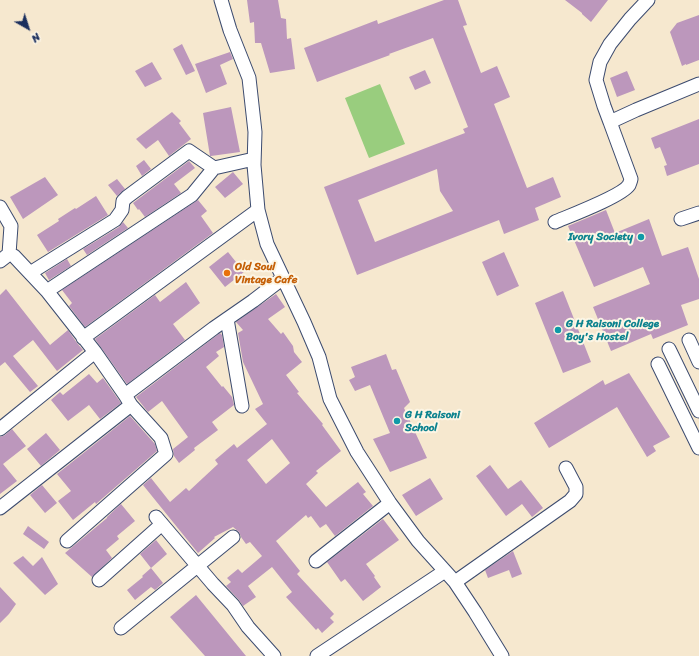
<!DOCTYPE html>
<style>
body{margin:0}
#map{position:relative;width:699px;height:656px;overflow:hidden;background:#f6e8cf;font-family:Sriracha,sans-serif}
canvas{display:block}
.north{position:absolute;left:8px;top:8px;width:40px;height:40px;-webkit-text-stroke:3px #fcf5e5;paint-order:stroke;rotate:141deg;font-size:11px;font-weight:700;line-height:16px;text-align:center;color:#1b2f5e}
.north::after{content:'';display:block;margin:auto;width:14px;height:18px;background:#1b2f5e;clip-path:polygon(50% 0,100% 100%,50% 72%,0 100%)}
</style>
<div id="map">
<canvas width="699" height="656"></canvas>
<div class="north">N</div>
</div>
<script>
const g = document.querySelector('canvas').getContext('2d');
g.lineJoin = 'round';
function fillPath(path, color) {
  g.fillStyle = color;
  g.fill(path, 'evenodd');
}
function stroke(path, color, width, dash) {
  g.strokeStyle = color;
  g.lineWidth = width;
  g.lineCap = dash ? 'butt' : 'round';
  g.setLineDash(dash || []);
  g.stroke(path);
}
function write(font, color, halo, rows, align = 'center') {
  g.font = font + ' Sriracha,sans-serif';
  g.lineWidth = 4;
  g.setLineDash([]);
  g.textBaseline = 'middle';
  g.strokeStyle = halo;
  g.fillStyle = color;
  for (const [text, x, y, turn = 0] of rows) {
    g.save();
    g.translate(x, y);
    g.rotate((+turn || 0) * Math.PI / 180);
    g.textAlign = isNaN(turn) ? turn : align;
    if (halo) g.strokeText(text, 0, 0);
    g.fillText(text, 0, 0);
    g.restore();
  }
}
fillPath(new Path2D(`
 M 380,84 L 405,144 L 369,158 L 345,98 Z`), '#99cd7e');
fillPath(new Path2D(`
 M 247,0 L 278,0 L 281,18 L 286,19 L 287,39 L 291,38 L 295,69 L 270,73 L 261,43 L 255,43 L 254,22 L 250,23 Z
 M 444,0 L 458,0 L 467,25 L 463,26 L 481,73 L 497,66 L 510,97 L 494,104 L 527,188 L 553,177 L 561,197 L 535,208 L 539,220 L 504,234 L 499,220 L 357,275 L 324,187 L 465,133 L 463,129 L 468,127 L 433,38 L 389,54 L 390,55 L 317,82 L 304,48 L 377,20 L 378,24 ZM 437,169 L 440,191 L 453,211 L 375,242 L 358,200 Z
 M 565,0 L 608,0 L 591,22 L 582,14 L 582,13 Z
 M 699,15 L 699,60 L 686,65 L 686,64 L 682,66 L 670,32 L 677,23 Z
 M 182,44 L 195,71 L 186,75 L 173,49 Z
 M 230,52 L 233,59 L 220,65 L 227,84 L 206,93 L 195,64 Z
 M 152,62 L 162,79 L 145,87 L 135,71 Z
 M 425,70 L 431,83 L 415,90 L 409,77 Z
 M 627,71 L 635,90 L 617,97 L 610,78 Z
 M 231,107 L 240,152 L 211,156 L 210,156 L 203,113 Z
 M 172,112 L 181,121 L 179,123 L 191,139 L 169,156 L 158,140 L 146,149 L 136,139 Z
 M 699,119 L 699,164 L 667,176 L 664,166 L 667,165 L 660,147 L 655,149 L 651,138 Z
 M 144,160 L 151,169 L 142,176 L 136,166 Z
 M 189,161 L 195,168 L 174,184 L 181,193 L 145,217 L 139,209 L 138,210 L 133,203 Z
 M 233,172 L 243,184 L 225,198 L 215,187 Z
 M 45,177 L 58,195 L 23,219 L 10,197 Z
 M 117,179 L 125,189 L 117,196 L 108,185 Z
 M 96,196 L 108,215 L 48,252 L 37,235 L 59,221 L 58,219 L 75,208 L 76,209 Z
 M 198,200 L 207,211 L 201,216 L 213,233 L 85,327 L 69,306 L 72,303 L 62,290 Z
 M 606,210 L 615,233 L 649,219 L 662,256 L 688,247 L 699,279 L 699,299 L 681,305 L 688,325 L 653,339 L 651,334 L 611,351 L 593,307 L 650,284 L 643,267 L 594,287 L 568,226 Z
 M 123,222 L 128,228 L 87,255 L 83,249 L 119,227 Z
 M 228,252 L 244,272 L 225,287 L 209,267 Z
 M 504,252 L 519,286 L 497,296 L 482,262 Z
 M 67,259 L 71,266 L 49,280 L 45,273 Z
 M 186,282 L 200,303 L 173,324 L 185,340 L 127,384 L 95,339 L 155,295 L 160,302 Z
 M 6,289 L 50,345 L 68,330 L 77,343 L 83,350 L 57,371 L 33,340 L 13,356 L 38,386 L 30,392 L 5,362 L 0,366 L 0,295 Z
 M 563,291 L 591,362 L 563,373 L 535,303 Z
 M 276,294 L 285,307 L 268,319 L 281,334 L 283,332 L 293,346 L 294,352 L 302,362 L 286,375 L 299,392 L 297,393 L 323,424 L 322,425 L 341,451 L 316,471 L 318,473 L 306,484 L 326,507 L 358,482 L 366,492 L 363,494 L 373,506 L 335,536 L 326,524 L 320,528 L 311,516 L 308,518 L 306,515 L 276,541 L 300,571 L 297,574 L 334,614 L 330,618 L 334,622 L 322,633 L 318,628 L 316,630 L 286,597 L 292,592 L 272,567 L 248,586 L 256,597 L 243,606 L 239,600 L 226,586 L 231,582 L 227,578 L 238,569 L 242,573 L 262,556 L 250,542 L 246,544 L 241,537 L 239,532 L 233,527 L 214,537 L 215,538 L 198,553 L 143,485 L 151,478 L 170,502 L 186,488 L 189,491 L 218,464 L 215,460 L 234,444 L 237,448 L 267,424 L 255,409 L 263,404 L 243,362 L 238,333 L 243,330 L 236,322 ZM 272,439 L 290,463 L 266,484 L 247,460 Z
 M 220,333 L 222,335 L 224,347 L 216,352 L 219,356 L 206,367 L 222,387 L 223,386 L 232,397 L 234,405 L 212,422 L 218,430 L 194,448 L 195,450 L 179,463 L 174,456 L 173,449 L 188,437 L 162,401 L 148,412 L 136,397 Z
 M 386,354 L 392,370 L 396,369 L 410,402 L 404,408 L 427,458 L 390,472 L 373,439 L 390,433 L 370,385 L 355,391 L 349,380 L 355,377 L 351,367 Z
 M 629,373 L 670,437 L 653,446 L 656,451 L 647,457 L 617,407 L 549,448 L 534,423 L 603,380 L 605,385 Z
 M 89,374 L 97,383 L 103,378 L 121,403 L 100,419 L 89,405 L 68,421 L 51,400 L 60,392 L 63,395 Z
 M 130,416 L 155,444 L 157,451 L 96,504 L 95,502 L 73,520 L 58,501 L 71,491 L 57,474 Z
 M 12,429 L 26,446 L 3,464 L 17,481 L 0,494 L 0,437 L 5,435 Z
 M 46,433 L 60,450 L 41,466 L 27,449 Z
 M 490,465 L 508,489 L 521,480 L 543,508 L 532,517 L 522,504 L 506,516 L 476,476 Z
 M 430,478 L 443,499 L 416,516 L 402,495 Z
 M 42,485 L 57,503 L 45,513 L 30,495 Z
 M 121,504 L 135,521 L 117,536 L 119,539 L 106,550 L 112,558 L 92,577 L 65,553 L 107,518 L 107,517 Z
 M 383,519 L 399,540 L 366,564 L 375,576 L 374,577 L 381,587 L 363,601 L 345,579 L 341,582 L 327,562 Z
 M 28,526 L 49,542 L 44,549 L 23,534 Z
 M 156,540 L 167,554 L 151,568 L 140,554 Z
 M 513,551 L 522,574 L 512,578 L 509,570 L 488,578 L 485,570 Z
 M 23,556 L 33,566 L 42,557 L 58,584 L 45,595 L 13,563 Z
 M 151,568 L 163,583 L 155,590 L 151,587 L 135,600 L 127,590 L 143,577 L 142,576 Z
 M 0,587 L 16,604 L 9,614 L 0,623 Z
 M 196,595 L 246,656 L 205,656 L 170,617 Z`), '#bc97bc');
const street = new Path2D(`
 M 221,0 L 230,30 L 249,78 L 255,132 L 254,165 L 258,210 L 267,244 L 304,322 L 319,357 L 330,399 L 357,452 L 390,503 L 418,541 L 455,582 L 475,612 L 502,656
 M 610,122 L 604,106 L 596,80 L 600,62 L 610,44 L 630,19 L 645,3 L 648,0
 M 0,207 L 11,226 L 9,254
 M 681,219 L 699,213
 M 555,222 C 569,216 622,196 629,185 C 629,185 631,180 631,179 L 610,122 L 636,110 L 699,84
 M 0,261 L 9,254 L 14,256 L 47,291 L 95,352 L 125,395 L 214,328 L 253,301 L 283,278
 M 30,273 L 115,220 L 122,210 L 123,201 L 127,197 L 189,151 L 214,168
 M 47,291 L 192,195 L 214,168 L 254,159
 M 227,319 L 242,406
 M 83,338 L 258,210
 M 689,340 L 699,362
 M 669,349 L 699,411
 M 658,364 L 699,448
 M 0,429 L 95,352
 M 0,508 L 131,405
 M 156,517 L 213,584 L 233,605 L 248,627 L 274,656
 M 67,541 L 166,454 L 161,438 L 131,405 L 125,395
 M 316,561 L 390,503
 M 99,580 L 162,524
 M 455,582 L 570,501 L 576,494 L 576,487 L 566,468
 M 121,628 L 233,537
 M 317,656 L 445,571`);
stroke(street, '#3c4b6f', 15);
stroke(street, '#fff', 13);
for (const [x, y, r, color] of [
 [641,237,4,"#0f9aa8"],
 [227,273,4,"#e8710a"],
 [558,330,4,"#0f9aa8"],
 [397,421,4,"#0f9aa8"]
]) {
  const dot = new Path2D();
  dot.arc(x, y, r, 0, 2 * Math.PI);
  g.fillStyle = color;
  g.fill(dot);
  stroke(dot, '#fcf5e5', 1.5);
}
write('bold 11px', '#0d838f', '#fcf5e5', [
 ["Ivory Society",633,237,"right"],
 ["G H Raisoni College",566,324],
 ["Boy's Hostel",566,337],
 ["G H Raisoni",405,415],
 ["School",405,428]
], 'left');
write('bold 11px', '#c56008', '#fcf5e5', [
 ["Old Soul",235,267],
 ["Vintage Cafe",235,280]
], 'left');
</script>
